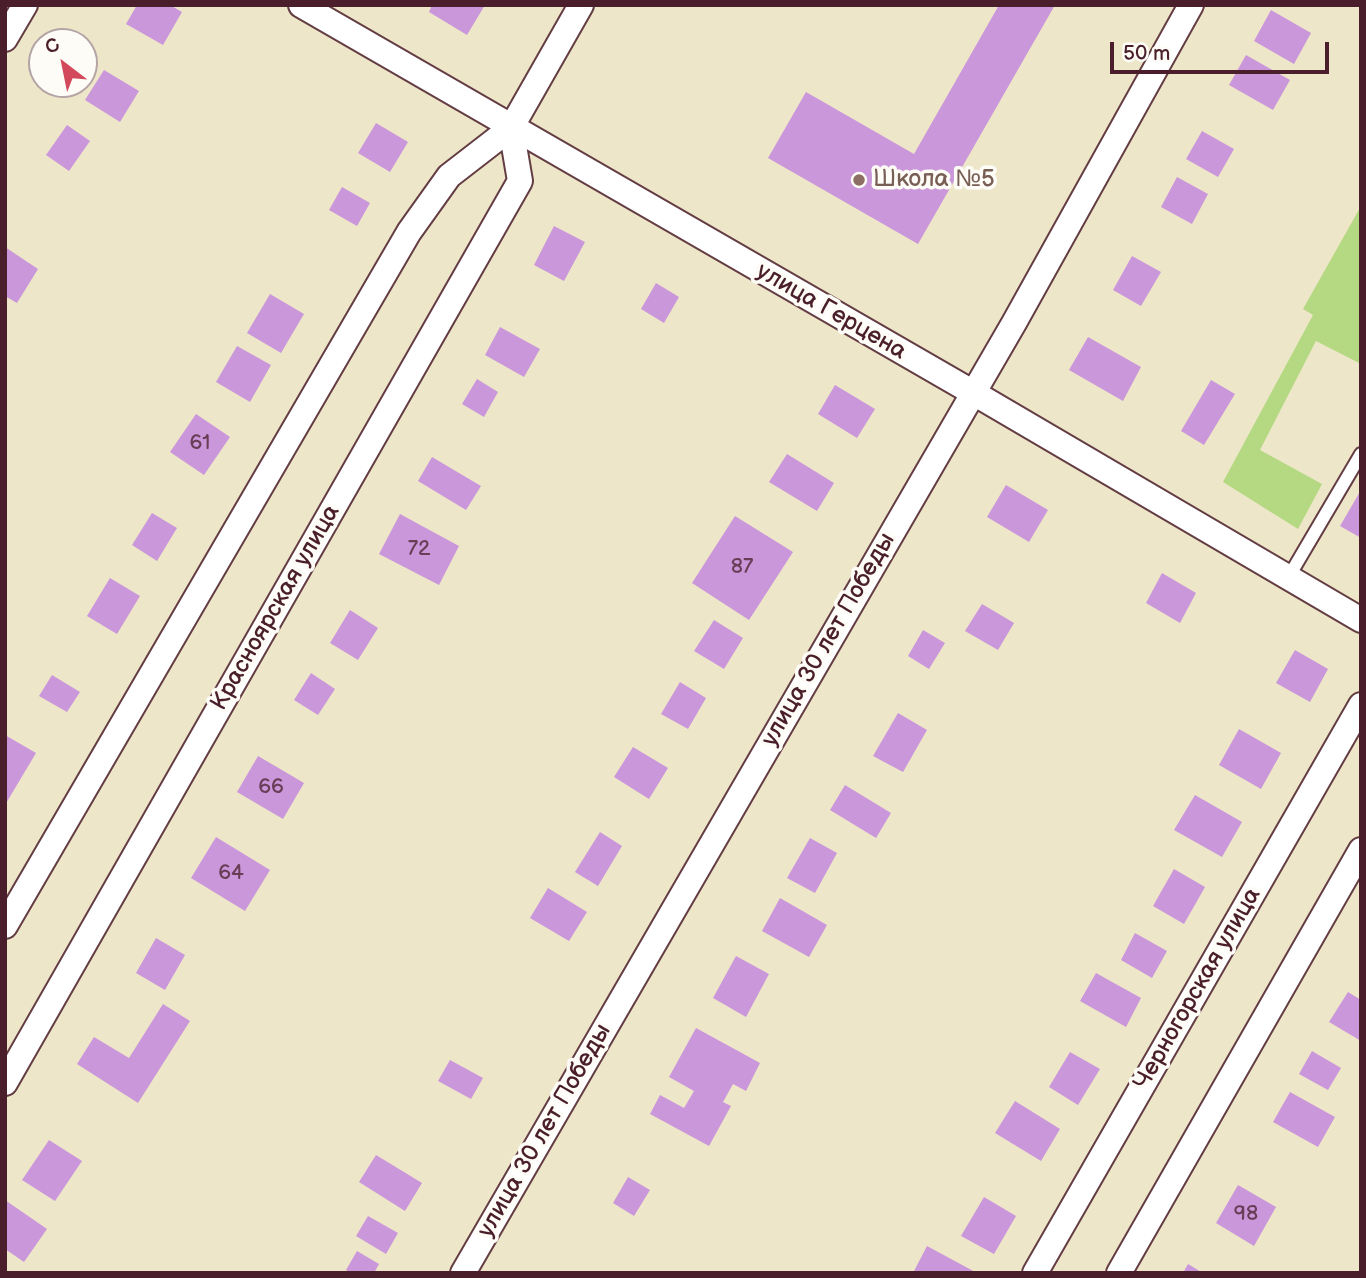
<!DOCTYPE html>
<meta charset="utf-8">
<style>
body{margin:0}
#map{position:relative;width:1366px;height:1278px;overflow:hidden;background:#eee6c9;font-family:"Balsamiq Sans",sans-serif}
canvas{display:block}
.frame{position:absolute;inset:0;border:7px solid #4a1f2b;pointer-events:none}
.north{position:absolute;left:28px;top:28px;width:70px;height:70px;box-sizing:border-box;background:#fdfcf7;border:2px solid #b5a4a5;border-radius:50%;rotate:328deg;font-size:19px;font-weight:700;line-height:28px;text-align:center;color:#4a1f2b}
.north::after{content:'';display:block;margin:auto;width:24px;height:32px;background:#d1495b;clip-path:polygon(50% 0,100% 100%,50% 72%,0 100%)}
.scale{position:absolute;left:1110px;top:42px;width:219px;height:32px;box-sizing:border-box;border:4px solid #4a1f2b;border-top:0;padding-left:9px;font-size:21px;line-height:24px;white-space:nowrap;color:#4a1f2b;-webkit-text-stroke:5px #fdfcf7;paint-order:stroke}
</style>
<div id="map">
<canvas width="1366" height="1278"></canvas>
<div class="frame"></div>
<div class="north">С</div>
<div class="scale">50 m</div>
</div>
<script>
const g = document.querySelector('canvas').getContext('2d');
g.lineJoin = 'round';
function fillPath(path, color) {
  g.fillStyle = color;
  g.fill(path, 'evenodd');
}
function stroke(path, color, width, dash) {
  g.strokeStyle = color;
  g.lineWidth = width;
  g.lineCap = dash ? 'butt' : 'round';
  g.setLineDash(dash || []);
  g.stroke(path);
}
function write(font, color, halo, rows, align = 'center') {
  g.font = font + ' "Balsamiq Sans",sans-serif';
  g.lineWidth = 7;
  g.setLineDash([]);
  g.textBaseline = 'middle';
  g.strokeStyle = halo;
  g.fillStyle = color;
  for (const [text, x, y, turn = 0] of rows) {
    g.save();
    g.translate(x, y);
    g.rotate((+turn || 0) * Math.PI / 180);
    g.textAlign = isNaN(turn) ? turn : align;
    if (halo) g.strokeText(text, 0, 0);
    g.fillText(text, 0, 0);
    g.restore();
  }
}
fillPath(new Path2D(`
 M 1361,206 L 1361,364 L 1316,341 L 1260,450 L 1322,484 L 1298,529 L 1223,482 L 1313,315 L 1303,309 Z`), '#b5d982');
fillPath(new Path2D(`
 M 137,5 L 170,5 L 182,12 L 163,45 L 126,24 Z
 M 432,5 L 485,5 L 467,35 L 429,12 Z
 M 999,5 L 1055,5 L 918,244 L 768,158 L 806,92 L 914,154 Z
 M 1271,10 L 1311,33 L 1294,64 L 1254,41 Z
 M 1246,55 L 1290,80 L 1273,110 L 1229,85 Z
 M 104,70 L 139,91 L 120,122 L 85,100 Z
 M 376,123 L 408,142 L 390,172 L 358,153 Z
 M 67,125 L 90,141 L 69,171 L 46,155 Z
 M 1202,131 L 1234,149 L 1218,177 L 1186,159 Z
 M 1177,177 L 1208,194 L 1192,224 L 1161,207 Z
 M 342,187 L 370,203 L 357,226 L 329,210 Z
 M 554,226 L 585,242 L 564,281 L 534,265 Z
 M 5,247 L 38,269 L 17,303 L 5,296 Z
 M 1132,256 L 1161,272 L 1141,306 L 1113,290 Z
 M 656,283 L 679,297 L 664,323 L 641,309 Z
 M 270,294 L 304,314 L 281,353 L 247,333 Z
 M 500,327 L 540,349 L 524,377 L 485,355 Z
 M 1088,337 L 1141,367 L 1123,401 L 1069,370 Z
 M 237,346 L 271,365 L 250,402 L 216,382 Z
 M 477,379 L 498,392 L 484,417 L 462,404 Z
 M 1211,380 L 1235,394 L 1204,445 L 1181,431 Z
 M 835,385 L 875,409 L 857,438 L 818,414 Z
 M 196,414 L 230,437 L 204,475 L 170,452 Z
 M 787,454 L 834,483 L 817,511 L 769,482 Z
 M 432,457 L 481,486 L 466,510 L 418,481 Z
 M 1006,485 L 1048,510 L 1029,542 L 987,517 Z
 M 1361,490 L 1361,538 L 1340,526 Z
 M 152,513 L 177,528 L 157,561 L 132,545 Z
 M 400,514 L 459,546 L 439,585 L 379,554 Z
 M 735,516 L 793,552 L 749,620 L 692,583 Z
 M 1162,573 L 1196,593 L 1180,623 L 1146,603 Z
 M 110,578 L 140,596 L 117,634 L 87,616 Z
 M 982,604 L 1014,623 L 998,650 L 965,631 Z
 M 350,610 L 378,628 L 358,660 L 330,643 Z
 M 714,620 L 743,638 L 724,669 L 694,651 Z
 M 923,630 L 945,643 L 929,669 L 908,656 Z
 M 1295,650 L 1328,669 L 1310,702 L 1276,683 Z
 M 311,673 L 335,689 L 318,715 L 294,700 Z
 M 52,675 L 80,692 L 67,712 L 39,696 Z
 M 680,682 L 706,698 L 688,729 L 661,714 Z
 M 898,713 L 927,730 L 903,772 L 873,756 Z
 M 1239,729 L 1281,753 L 1261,789 L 1219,765 Z
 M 5,735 L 36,753 L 5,805 Z
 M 633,747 L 668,768 L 649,799 L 614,777 Z
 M 258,756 L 304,783 L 283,819 L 237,792 Z
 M 845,785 L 891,813 L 876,838 L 830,810 Z
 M 1195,795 L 1242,822 L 1222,857 L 1174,830 Z
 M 600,832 L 622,846 L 598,886 L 575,872 Z
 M 216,837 L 270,870 L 245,911 L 191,878 Z
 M 810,838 L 837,853 L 815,893 L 787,878 Z
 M 1174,869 L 1205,887 L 1184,924 L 1153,906 Z
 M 548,888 L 587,912 L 569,941 L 530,918 Z
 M 780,898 L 827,925 L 809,957 L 762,931 Z
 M 1135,933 L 1167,951 L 1152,978 L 1121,960 Z
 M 156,938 L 185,955 L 165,990 L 136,973 Z
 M 736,956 L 769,974 L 746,1017 L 713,998 Z
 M 1096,973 L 1141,998 L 1126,1027 L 1080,1001 Z
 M 1348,992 L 1361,1000 L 1361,1041 L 1329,1022 Z
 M 163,1004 L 190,1021 L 138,1103 L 77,1064 L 94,1037 L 129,1058 Z
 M 696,1028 L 760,1063 L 746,1091 L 733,1084 L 723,1102 L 731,1106 L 709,1146 L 650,1114 L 660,1095 L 684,1108 L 694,1091 L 669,1077 Z
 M 1312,1051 L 1341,1068 L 1328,1090 L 1299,1074 Z
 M 1070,1052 L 1100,1069 L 1078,1105 L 1049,1087 Z
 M 450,1060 L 483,1078 L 471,1099 L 438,1081 Z
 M 1290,1092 L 1335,1117 L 1318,1147 L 1273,1122 Z
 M 1015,1101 L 1060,1129 L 1041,1161 L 995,1133 Z
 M 49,1140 L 82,1161 L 55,1201 L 22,1180 Z
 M 376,1155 L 422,1183 L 405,1211 L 359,1182 Z
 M 628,1177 L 650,1190 L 634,1216 L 613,1203 Z
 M 1238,1185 L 1276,1207 L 1254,1246 L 1216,1223 Z
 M 984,1197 L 1016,1216 L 994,1254 L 961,1236 Z
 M 5,1200 L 47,1229 L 24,1262 L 5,1249 Z
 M 368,1216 L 398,1233 L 386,1254 L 356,1236 Z
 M 927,1246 L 977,1273 L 913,1273 Z
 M 357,1251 L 379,1264 L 374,1273 L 351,1273 L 346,1270 Z
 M 1188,1264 L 1203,1273 L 1183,1273 Z`), '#ca97da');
const lane = new Path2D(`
 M 1288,578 L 1361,454`);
const street = new Path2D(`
 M 301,5 L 972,392 L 1361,620
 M 5,39 L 25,5
 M 5,926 L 409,232 L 449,176 L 511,128
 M 5,1083 L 520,181 L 511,128 L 581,5
 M 463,1273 L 1014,323 L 1191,5
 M 1035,1273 L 1361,705
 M 1119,1273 L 1361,850`);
stroke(lane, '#633d43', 16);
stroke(street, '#633d43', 28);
stroke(lane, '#fff', 12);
stroke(street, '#fff', 24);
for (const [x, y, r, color] of [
 [859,180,7,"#8d6e63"]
]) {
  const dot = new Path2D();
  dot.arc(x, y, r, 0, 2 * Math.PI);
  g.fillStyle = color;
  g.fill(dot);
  stroke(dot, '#fdfcf7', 2.5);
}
write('21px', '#6a3d57', null, [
 ["61",200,444],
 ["72",419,550],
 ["87",742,568],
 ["66",271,788],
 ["64",231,874],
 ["98",1246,1215]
]);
write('24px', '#785e54', '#fdfcf7', [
 ["Школа №5",873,180]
], 'left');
write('24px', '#4a1f2b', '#fdfcf7', [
 ["улица Герцена",831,312,30],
 ["Красноярская улица",276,608,-60],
 ["улица 30 лет Победы",829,640,-60],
 ["Черногорская улица",1198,989,-60],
 ["улица 30 лет Победы",545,1131,-60]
]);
</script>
